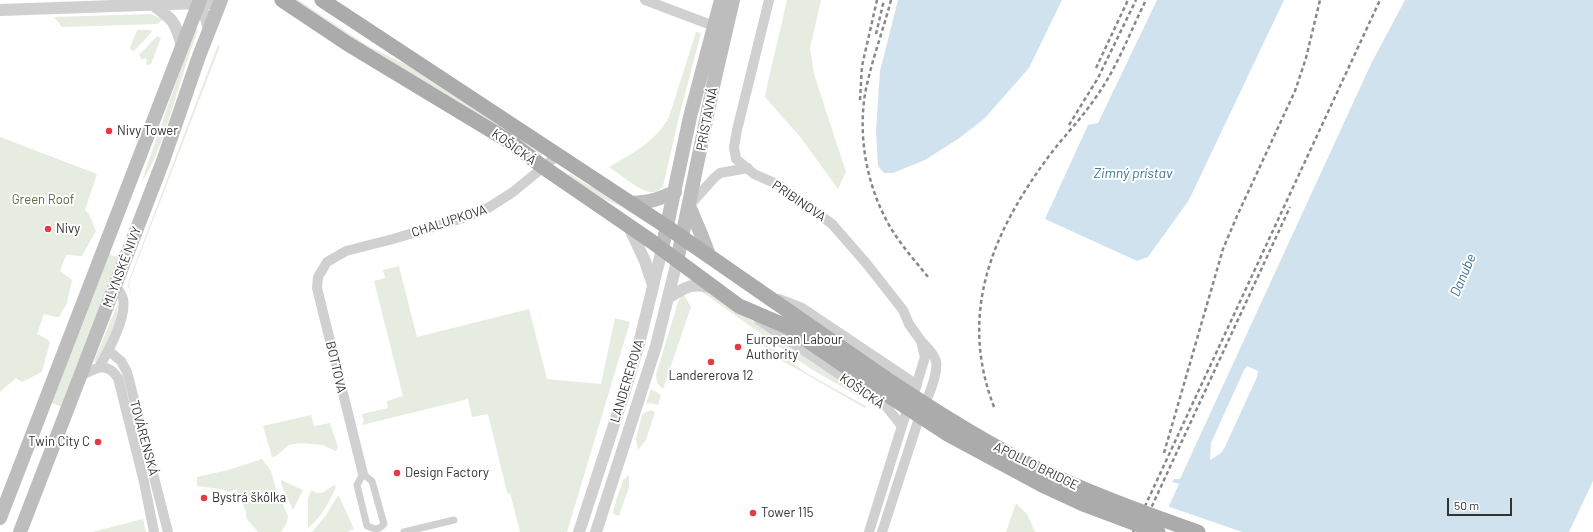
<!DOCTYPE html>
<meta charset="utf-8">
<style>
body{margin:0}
#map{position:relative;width:1593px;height:532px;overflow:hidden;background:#fff;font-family:Barlow,sans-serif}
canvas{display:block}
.scale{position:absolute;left:1447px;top:498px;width:65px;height:18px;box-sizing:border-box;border:2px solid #333;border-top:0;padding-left:5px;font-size:12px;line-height:14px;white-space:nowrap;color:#333;-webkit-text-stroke:3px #fff;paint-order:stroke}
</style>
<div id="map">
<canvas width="1593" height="532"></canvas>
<div class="scale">50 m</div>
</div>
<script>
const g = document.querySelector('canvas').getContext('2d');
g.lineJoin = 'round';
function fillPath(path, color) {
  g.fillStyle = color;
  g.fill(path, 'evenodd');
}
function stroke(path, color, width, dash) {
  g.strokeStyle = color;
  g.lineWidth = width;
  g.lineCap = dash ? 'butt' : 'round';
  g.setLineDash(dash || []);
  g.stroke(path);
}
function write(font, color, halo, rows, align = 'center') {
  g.font = font + ' Barlow,sans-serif';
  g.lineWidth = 4;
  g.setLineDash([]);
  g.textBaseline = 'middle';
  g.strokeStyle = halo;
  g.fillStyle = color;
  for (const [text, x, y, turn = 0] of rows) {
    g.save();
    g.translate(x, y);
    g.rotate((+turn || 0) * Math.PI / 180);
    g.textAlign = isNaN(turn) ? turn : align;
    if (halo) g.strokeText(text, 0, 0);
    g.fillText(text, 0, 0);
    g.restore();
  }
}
fillPath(new Path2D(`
 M 293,0 L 298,0 L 368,46 L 413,68 L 543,154 L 541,155 L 538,154 L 459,102 L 381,57 Z
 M 787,0 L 821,0 L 810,48 L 814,74 L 846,172 L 838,189 L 801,138 L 765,97 L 768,82 Z
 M 150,14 L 163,19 L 158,24 L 62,27 L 54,17 Z
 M 195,29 L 198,30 C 182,71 173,114 156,155 C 152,164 147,173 142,182 C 149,157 159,133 167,108 C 177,82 185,55 195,29 Z
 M 137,30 L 150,30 L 152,31 L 151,33 L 134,51 L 131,50 L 130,48 Z
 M 696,32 L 701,33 L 679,117 L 663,186 C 659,190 656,193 650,192 C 640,191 618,173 609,167 C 632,153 655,143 669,117 Z
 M 157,36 L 161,38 L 151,64 L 148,65 L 146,64 L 147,60 L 145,58 L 142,60 L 139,55 Z
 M 218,45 L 220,46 L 130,280 L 129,285 L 131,293 L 128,286 L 129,280 Z
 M 0,137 L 97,174 L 85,210 L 89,214 L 96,231 L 82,256 L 66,255 L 60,271 L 72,280 L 67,303 L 59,317 L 56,317 L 44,314 L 37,334 L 47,339 L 50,342 L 42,372 L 22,382 L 16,378 L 0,392 Z
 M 570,174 L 588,185 L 604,192 L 652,223 L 652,226 L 620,206 L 602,198 L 568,175 Z
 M 109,251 L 111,255 C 115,257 117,257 120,253 L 62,407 L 50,402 Z
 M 399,266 L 417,337 L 529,309 L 547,379 L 601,384 L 615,318 L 630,322 L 567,532 L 520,532 L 510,493 L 508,494 L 507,492 L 488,414 L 472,417 L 468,399 L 362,425 L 364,421 L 362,414 L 388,408 L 387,401 L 403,396 L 374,281 L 385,278 L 383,270 Z
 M 698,289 L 709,293 L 801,352 L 862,395 L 859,396 L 856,395 L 811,369 Z
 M 683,293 L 691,307 L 663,389 L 657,383 L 656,375 L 678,302 Z
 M 118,303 L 117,319 L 101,359 L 97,363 L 95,362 L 94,361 Z
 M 759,340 L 808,374 L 866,406 L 865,408 L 765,351 L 766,348 L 758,342 Z
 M 651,389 L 661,395 L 658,405 L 650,403 L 646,404 Z
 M 651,410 L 655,412 L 646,440 L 638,450 L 636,439 L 642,415 L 644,413 Z
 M 311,415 L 314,426 L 330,423 L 338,447 L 336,451 L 322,445 L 300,443 L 289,445 L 276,456 L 272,457 L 263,426 Z
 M 262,459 L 271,471 L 275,486 L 288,516 L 287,522 L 281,532 L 258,532 L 246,518 L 246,512 L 243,504 L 236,499 L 237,489 L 230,492 L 220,489 L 197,486 L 197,477 L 228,470 Z
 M 629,475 L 629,487 L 619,516 L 613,514 L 614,511 L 613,510 L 623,480 Z
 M 281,480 L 303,490 L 293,510 L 281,484 Z
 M 334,485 L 336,487 C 329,502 322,517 308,528 L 308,499 L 311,491 L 314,491 L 316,493 L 322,493 Z
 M 339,496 L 354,529 L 347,532 L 312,532 L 326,515 L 337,497 Z
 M 1016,503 L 1027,514 L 1035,532 L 1006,532 Z
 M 143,519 L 146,532 L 92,532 Z`), '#e6ecdf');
fillPath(new Path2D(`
 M 898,0 L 1062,0 L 1029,68 L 984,119 L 958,139 L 925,160 L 893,173 L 884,173 L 878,166 L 876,131 L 880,71 Z
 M 1157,0 L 1284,0 L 1189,200 L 1148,257 L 1137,261 L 1045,219 L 1088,125 L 1098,123 Z
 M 1405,0 L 1593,0 L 1593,481 L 1569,532 L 1157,532 L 1179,484 L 1172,482 L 1174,479 L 1180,479 L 1371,64 Z`), '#cfe2ee');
fillPath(new Path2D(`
 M 1247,366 L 1258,371 L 1257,377 L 1224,449 L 1221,453 L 1210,460 L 1211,443 L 1244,370 Z
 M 1167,506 L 1242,532 L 1155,532 Z`), '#fff');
stroke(new Path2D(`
 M 363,474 L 372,481 L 384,524 C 378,531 375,529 367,526 L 357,485 Z
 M 404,532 L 454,520`), '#d0d0d0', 7);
stroke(new Path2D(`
 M 645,0 L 714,26
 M 769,0 L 737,130 L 734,147 L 736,159 L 754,174 L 779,185 L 832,224 L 866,263 L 903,310 L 909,324 L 921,341 L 925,357 L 915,390
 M 689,206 L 714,178 L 720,173 L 748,168
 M 779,299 L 802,308 L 917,385
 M 759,320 L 885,405 L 901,425
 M 923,343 C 928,348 934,354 936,361 C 938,373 931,390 926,401
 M 109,351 L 121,361 L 127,372 L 168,532
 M 99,367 C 108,352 127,317 123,299 C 122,294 118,289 115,285
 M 80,376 C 95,369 106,360 118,378 L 144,482 L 154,532
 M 363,474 L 317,288 L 318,277 L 327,262 L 346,251 L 393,239 L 460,219 L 488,208 L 513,192 L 558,155
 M 869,532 L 906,413
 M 882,532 L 918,421`), '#d0d0d0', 10);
stroke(new Path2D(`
 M 197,0 L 205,15 L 209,29
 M 152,4 C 173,19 176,22 182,47
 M 0,10 L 199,3 L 220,3
 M 628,225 L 645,261 L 653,285
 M 668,298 C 686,287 692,282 713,288
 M 579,532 L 624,394 L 639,344 L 662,249
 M 596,532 L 656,346 L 677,261`), '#d0d0d0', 12);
stroke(new Path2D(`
 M 631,203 C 651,202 656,200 675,192
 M 689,206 C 696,223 704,239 709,256
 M 662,249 L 690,117 L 721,0
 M 677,261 L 714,82 L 733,0
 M 0,518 L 200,0
 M 20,532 L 163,161 L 199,56 L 221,0`), '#bdbdbd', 14);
stroke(new Path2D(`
 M 282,0 L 348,44 L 512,143 L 543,167 L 651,241 L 739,306 L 788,327 L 877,388
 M 322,0 L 667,227 L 885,378`), '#ababab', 15);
stroke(new Path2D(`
 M 891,0 C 883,31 871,62 865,94 C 858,138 867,186 889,225 C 900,244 915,261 929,278
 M 876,34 L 884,0
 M 1096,68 L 1128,0
 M 860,100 L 862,66 L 877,0
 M 1069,125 L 1098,78 L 1136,0
 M 994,407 C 958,313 992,233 1049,156 C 1064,136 1082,118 1096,97 C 1117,68 1130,32 1146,0
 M 1164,453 L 1223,249 L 1237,216 L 1295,91 L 1306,58 L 1320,0
 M 1133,532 L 1380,0
 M 1140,532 L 1290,207`), '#888', 2.5, [4, 3]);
stroke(new Path2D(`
 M 885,378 C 933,410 982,441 1034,467 C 1087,492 1143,513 1198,532
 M 877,388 L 949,435 L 1042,485 L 1083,504 L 1158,532`), '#ababab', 15);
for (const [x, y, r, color] of [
 [109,131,4,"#e63946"],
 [48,229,4,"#e63946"],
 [738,347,4,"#e63946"],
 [711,362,4,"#e63946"],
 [98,442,4,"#e63946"],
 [397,473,4,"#e63946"],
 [204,498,4,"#e63946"],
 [753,513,4,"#e63946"]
]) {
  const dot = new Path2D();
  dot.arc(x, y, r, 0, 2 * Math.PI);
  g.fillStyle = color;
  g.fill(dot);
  stroke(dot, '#fff', 1.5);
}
write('13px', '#333', '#fff', [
 ["PRÍSTAVNÁ",707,119,-79],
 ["KOŠICKÁ",514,147,36],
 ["PRIBINOVA",799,201,34],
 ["CHALUPKOVA",449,221,-18],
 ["MLYNSKÉ NIVY",122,267,-69],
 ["BOTTOVA",336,367,77],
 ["LANDEREROVA",627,381,-73],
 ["KOŠICKÁ",862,391,35],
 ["TOVÁRENSKÁ",144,438,75],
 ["APOLLO BRIDGE",1036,466,26]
]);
write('13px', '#333', '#fff', [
 ["Nivy Tower",117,131],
 ["Nivy",56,229],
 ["European Labour",746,340],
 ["Authority",746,355],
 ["Landererova 12",711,376,"center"],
 ["Twin City C",90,442,"right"],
 ["Design Factory",405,473],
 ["Bystrá škôlka",212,498],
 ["Tower 115",761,513]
], 'left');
write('13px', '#56703f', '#fff', [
 ["Green Roof",43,200]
]);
write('italic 14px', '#3f7597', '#fff', [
 ["Zimný prístav",1133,173],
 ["Danube",1463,275,-67]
]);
</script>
